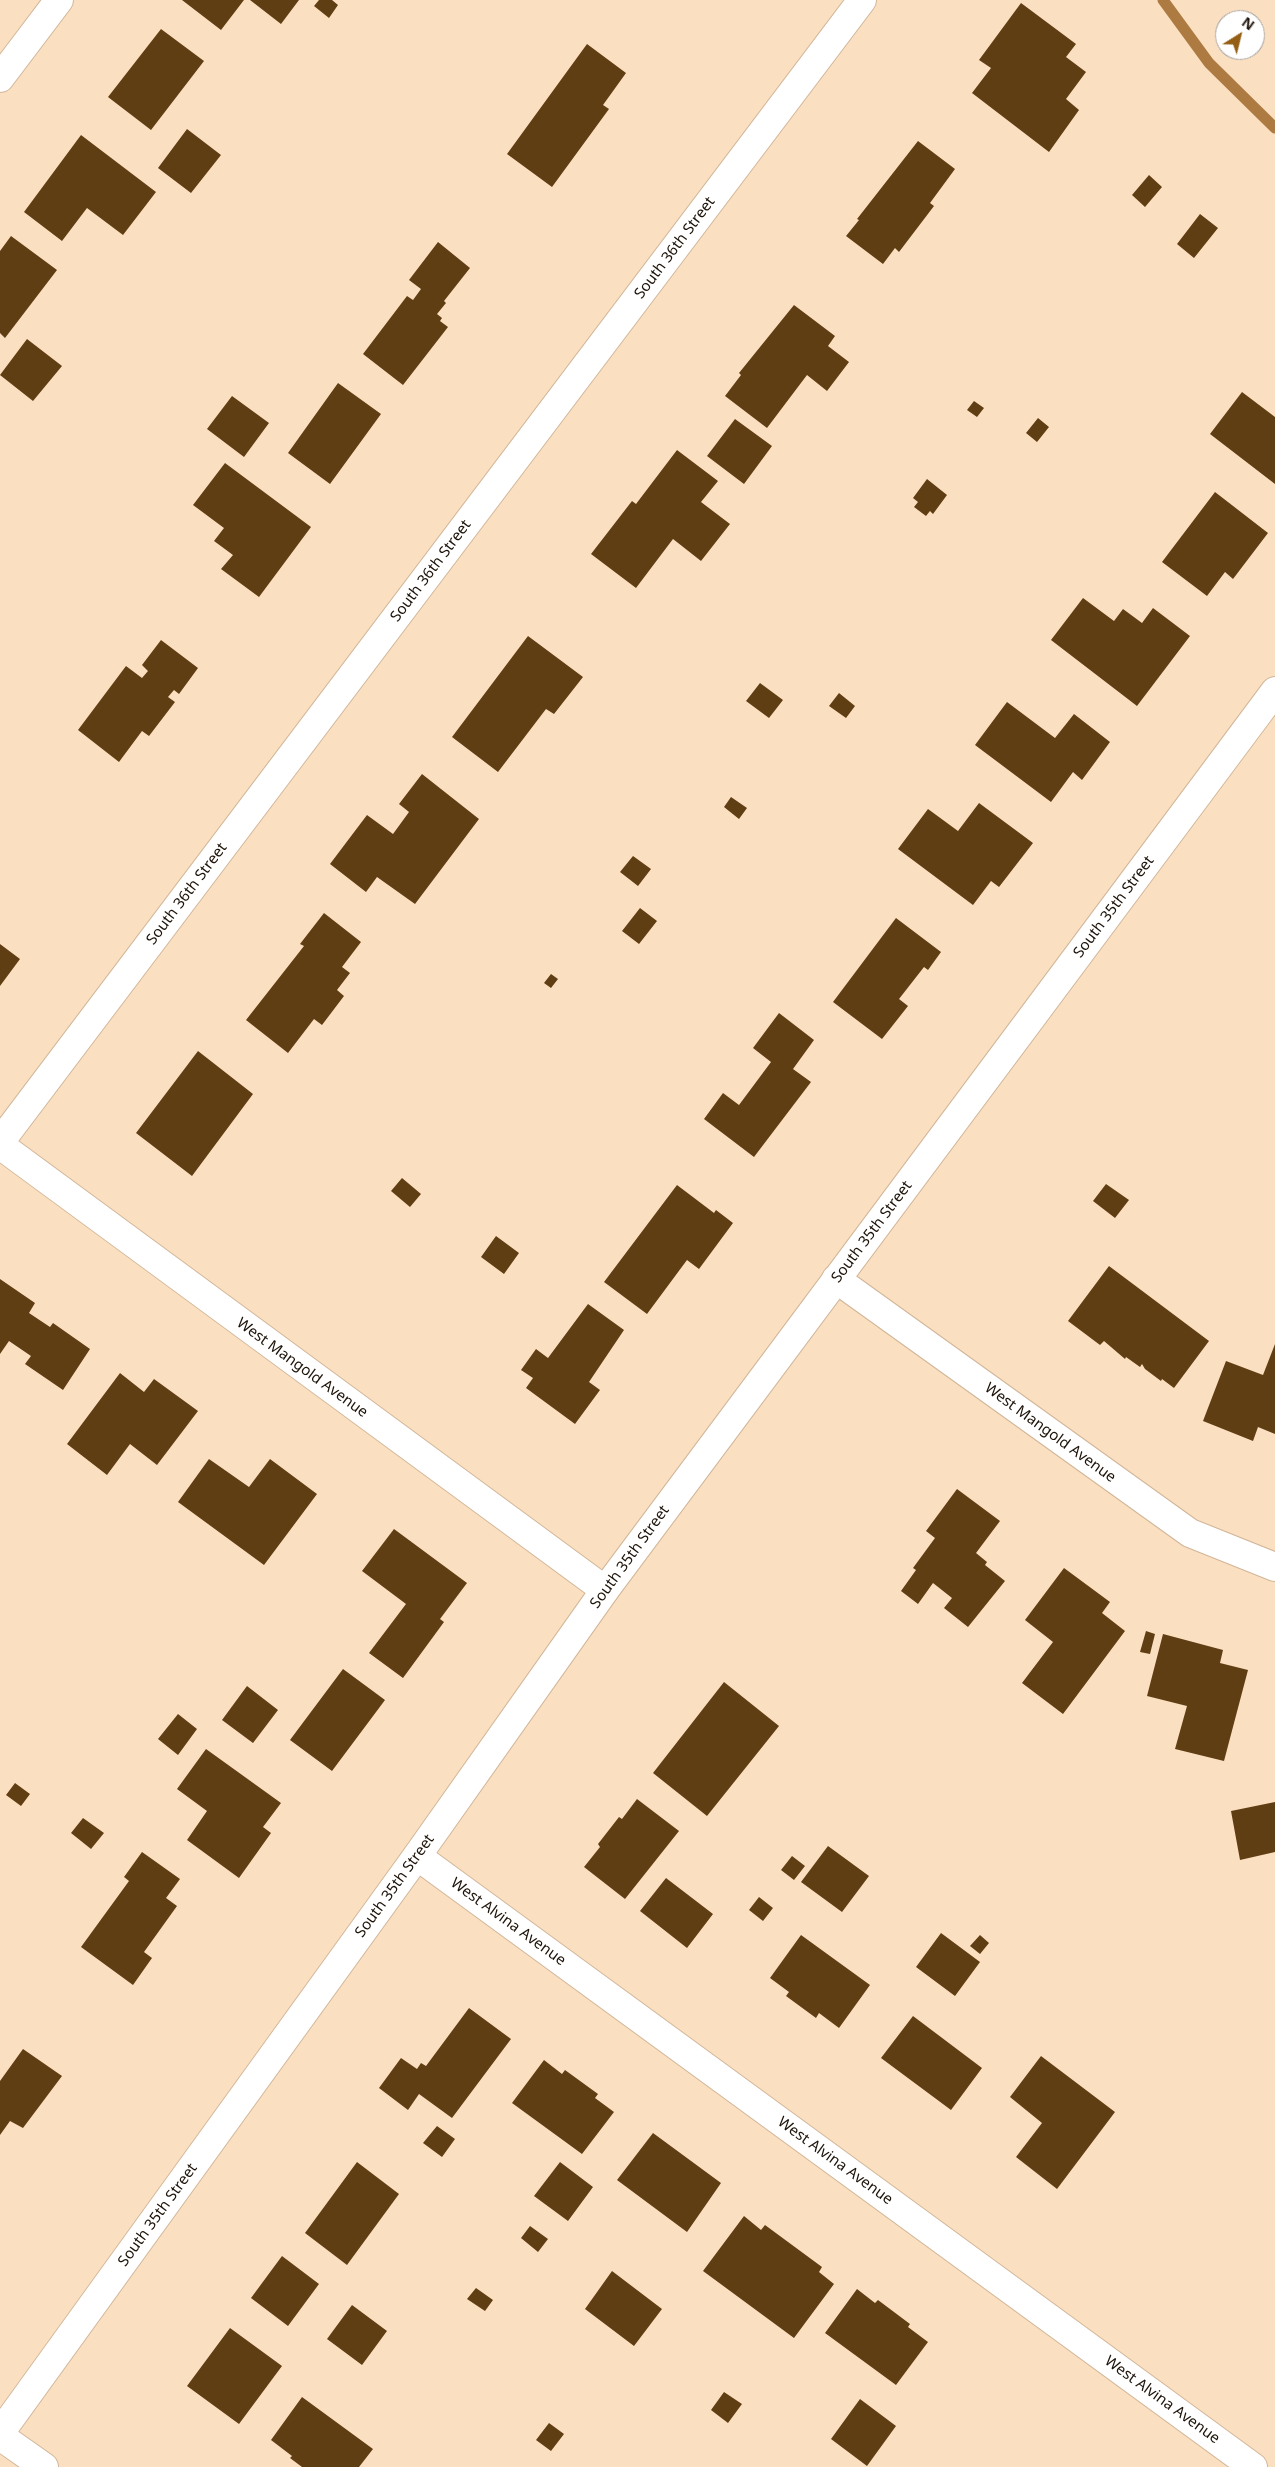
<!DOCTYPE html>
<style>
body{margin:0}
#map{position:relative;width:1275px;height:2467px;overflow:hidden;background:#fbdfc1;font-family:"Noto Sans",sans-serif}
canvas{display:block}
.north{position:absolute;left:1215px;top:10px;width:50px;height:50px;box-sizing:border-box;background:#fff;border:1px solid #a4a09c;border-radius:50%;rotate:36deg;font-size:14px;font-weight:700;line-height:20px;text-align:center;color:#1c1208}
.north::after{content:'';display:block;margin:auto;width:18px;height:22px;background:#945e14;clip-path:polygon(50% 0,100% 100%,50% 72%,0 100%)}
</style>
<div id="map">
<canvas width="1275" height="2467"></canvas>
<div class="north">N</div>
</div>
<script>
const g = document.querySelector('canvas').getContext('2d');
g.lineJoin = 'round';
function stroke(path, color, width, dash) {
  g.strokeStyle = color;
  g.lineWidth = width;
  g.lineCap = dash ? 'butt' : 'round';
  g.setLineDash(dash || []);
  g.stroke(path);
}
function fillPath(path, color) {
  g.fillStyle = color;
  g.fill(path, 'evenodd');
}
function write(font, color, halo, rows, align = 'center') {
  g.font = font + ' "Noto Sans",sans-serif';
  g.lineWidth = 5;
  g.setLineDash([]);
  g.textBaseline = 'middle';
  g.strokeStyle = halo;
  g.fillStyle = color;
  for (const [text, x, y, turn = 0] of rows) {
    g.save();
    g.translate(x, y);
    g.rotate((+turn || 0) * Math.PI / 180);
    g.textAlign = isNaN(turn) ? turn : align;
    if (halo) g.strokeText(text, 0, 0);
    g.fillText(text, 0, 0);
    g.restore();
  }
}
stroke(new Path2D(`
 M 1163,0 L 1209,63 L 1275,128`), '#ad7b42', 11);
fillPath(new Path2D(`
 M 182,0 L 244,0 L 221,30 Z
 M 250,0 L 299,0 L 281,24 Z
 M 319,0 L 332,0 L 338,5 L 329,18 L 314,6 Z
 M 1021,3 L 1076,44 L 1066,57 L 1086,72 L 1066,99 L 1079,110 L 1049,152 L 972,93 L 991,68 L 979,60 Z
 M 161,29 L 204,61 L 151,130 L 108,97 Z
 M 587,44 L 626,73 L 603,105 L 609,109 L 552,187 L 507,154 Z
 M 187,129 L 221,155 L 191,193 L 158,168 Z
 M 81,135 L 156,192 L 123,235 L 87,208 L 62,241 L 24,212 Z
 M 918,141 L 955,169 L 930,203 L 934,206 L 899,252 L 895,248 L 883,264 L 846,236 L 859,220 L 857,219 Z
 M 1149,175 L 1162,187 L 1145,207 L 1132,195 Z
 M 1200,214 L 1218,228 L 1194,258 L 1177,244 Z
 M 11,236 L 57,270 L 5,338 L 0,333 L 0,251 Z
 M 438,242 L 470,268 L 444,301 L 446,303 L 437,314 L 442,318 L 440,321 L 448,327 L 403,385 L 363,354 L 407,296 L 413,300 L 421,289 L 409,280 Z
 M 794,305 L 835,336 L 828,346 L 849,362 L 827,391 L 807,375 L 767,428 L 725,396 L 741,375 L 739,373 Z
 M 27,339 L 62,366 L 33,401 L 0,375 Z
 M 338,383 L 381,414 L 330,484 L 288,453 Z
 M 1242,392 L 1275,417 L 1275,484 L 1210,434 Z
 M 232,396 L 269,423 L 244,457 L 207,429 Z
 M 974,401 L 984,408 L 977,417 L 967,410 Z
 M 1038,418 L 1049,427 L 1037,442 L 1026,433 Z
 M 735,419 L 772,446 L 744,484 L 707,456 Z
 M 677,450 L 718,481 L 701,502 L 730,524 L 701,561 L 673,539 L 636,588 L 591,554 L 632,501 L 636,504 Z
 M 225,463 L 311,527 L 259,597 L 221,569 L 233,555 L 214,541 L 224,528 L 193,505 Z
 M 927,479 L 947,495 L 933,514 L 930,511 L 926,516 L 914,507 L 918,502 L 913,498 Z
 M 1215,492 L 1268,533 L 1233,579 L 1225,572 L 1207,596 L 1162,562 Z
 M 1083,598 L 1114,621 L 1123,609 L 1142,623 L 1153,608 L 1190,636 L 1137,706 L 1051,640 Z
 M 528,636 L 583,677 L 554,714 L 546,709 L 498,772 L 452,737 Z
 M 161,640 L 198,668 L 179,694 L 174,690 L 168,697 L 175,702 L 149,736 L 142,731 L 119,762 L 78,730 L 126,666 L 142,678 L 148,671 L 142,665 Z
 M 760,683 L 783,700 L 769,718 L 746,701 Z
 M 839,693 L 855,706 L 846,718 L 829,706 Z
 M 1007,702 L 1055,738 L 1074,714 L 1110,742 L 1082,780 L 1073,772 L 1051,802 L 975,745 Z
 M 422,774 L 479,819 L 415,904 L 377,877 L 366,892 L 330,864 L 367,815 L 393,834 L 409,812 L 399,804 Z
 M 731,797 L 747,808 L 739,819 L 724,807 Z
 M 979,803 L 1033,843 L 999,887 L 991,881 L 973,905 L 898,849 L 928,809 L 958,831 Z
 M 633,856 L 651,869 L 638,886 L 620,872 Z
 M 640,908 L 657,921 L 639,944 L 622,931 Z
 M 324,913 L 361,942 L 342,967 L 350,973 L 337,990 L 344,996 L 322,1025 L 314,1019 L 288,1053 L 246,1020 L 304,946 L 300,944 Z
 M 896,918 L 941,952 L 928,970 L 924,967 L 899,999 L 908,1006 L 882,1039 L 833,1002 Z
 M 0,944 L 20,959 L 0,986 Z
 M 551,974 L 558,979 L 551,988 L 544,983 Z
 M 779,1013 L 814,1040 L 793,1069 L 811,1082 L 754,1157 L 704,1119 L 723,1093 L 739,1105 L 771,1062 L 753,1048 Z
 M 198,1051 L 253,1094 L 192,1176 L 136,1133 Z
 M 402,1178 L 421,1194 L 410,1207 L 391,1191 Z
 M 1106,1184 L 1129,1200 L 1115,1218 L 1093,1201 Z
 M 677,1185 L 714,1213 L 716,1210 L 733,1223 L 699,1269 L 687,1260 L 647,1314 L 604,1282 Z
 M 496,1236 L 519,1253 L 504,1274 L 481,1257 Z
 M 1109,1266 L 1209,1341 L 1174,1388 L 1162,1379 L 1161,1381 L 1145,1369 L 1142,1364 L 1140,1367 L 1126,1357 L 1125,1359 L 1104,1341 L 1100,1345 L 1068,1321 Z
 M 0,1279 L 35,1303 L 29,1313 L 50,1327 L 53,1323 L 90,1349 L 63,1390 L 25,1364 L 31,1356 L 9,1341 L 0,1354 Z
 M 588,1304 L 624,1330 L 589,1382 L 600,1390 L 575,1424 L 526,1388 L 533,1378 L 521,1370 L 536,1349 L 548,1358 Z
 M 1275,1344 L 1275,1434 L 1258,1427 L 1253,1441 L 1203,1421 L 1226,1361 L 1263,1375 Z
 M 120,1373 L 144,1392 L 154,1379 L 198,1411 L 157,1465 L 130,1444 L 107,1475 L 67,1444 Z
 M 209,1459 L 249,1487 L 270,1459 L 317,1494 L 264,1565 L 178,1502 Z
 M 957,1489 L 1000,1521 L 976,1553 L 987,1562 L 985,1565 L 1005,1581 L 968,1627 L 944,1608 L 952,1598 L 933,1583 L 918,1604 L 901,1591 L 916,1570 L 913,1568 L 935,1538 L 926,1531 Z
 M 394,1529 L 467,1583 L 440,1619 L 444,1622 L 403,1678 L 369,1653 L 406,1604 L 362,1571 Z
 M 1064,1568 L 1110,1602 L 1102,1613 L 1125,1631 L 1063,1714 L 1022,1683 L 1053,1642 L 1025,1620 Z
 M 1146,1631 L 1155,1634 L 1150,1654 L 1140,1652 Z
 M 1163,1634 L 1223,1650 L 1220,1663 L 1248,1670 L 1224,1761 L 1175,1749 L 1187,1706 L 1147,1696 Z
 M 343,1669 L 385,1700 L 332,1771 L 290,1740 Z
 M 724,1682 L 779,1726 L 707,1816 L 653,1773 Z
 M 247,1686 L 278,1710 L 253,1743 L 222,1720 Z
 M 178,1714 L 197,1729 L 178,1755 L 158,1739 Z
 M 206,1749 L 281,1803 L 263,1827 L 271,1833 L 239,1878 L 187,1840 L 207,1811 L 177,1789 Z
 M 15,1783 L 30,1794 L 21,1806 L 6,1795 Z
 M 637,1799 L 679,1831 L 625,1899 L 584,1867 L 600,1847 L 598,1844 L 619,1817 L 622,1819 Z
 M 1275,1802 L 1275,1852 L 1240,1860 L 1231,1811 Z
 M 83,1818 L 104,1833 L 91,1849 L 71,1833 Z
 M 828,1846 L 869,1876 L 842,1912 L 801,1882 Z
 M 142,1852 L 180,1879 L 166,1898 L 177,1906 L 144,1952 L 152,1958 L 133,1985 L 81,1947 L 129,1881 L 124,1877 Z
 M 792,1856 L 805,1866 L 794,1880 L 781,1870 Z
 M 666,1878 L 713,1914 L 687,1948 L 640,1911 Z
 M 759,1897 L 773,1908 L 763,1921 L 749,1910 Z
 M 941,1933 L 980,1962 L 955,1996 L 916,1967 Z
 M 801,1935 L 870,1985 L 839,2028 L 819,2013 L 816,2018 L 786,1996 L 789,1992 L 770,1978 Z
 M 980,1935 L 989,1943 L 980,1954 L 970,1946 Z
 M 469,2008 L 511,2039 L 452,2118 L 419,2094 L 408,2110 L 379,2088 L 401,2058 L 417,2069 L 421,2063 L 426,2066 Z
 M 913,2016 L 982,2068 L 951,2110 L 881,2058 Z
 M 23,2049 L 62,2076 L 23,2128 L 10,2121 L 0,2135 L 0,2081 Z
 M 1041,2056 L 1115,2112 L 1057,2189 L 1016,2157 L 1042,2123 L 1010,2097 Z
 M 544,2060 L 562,2074 L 565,2070 L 598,2094 L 595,2098 L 614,2112 L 582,2154 L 512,2103 Z
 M 437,2126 L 455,2139 L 442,2157 L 423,2143 Z
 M 653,2133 L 721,2183 L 687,2232 L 617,2180 Z
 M 357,2162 L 399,2194 L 347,2265 L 305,2233 Z
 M 560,2162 L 593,2187 L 568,2221 L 534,2196 Z
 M 744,2216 L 761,2230 L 765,2225 L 822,2267 L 819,2272 L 834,2284 L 794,2338 L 703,2271 Z
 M 530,2226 L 548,2239 L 538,2252 L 521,2238 Z
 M 282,2256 L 319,2284 L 288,2326 L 251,2298 Z
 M 612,2271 L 662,2309 L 634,2346 L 585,2309 Z
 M 476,2288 L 493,2300 L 485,2311 L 467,2299 Z
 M 857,2289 L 875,2303 L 878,2300 L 910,2324 L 908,2327 L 928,2342 L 896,2385 L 825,2333 Z
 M 352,2305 L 387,2331 L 362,2365 L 327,2339 Z
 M 230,2328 L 282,2366 L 239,2424 L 187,2386 Z
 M 724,2392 L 742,2404 L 728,2423 L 711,2410 Z
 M 302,2397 L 373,2449 L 359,2467 L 302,2467 L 290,2458 L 292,2456 L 271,2440 Z
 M 860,2399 L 896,2426 L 867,2466 L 831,2439 Z
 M 549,2423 L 564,2434 L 551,2451 L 536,2440 Z`), '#603e13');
const minor = new Path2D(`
 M 0,78 L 59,0
 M 0,1142 L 862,0
 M 0,1145 L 605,1590
 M 836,1279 L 1190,1533 L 1275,1567
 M 417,1856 L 1253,2467`);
const tertiary = new Path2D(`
 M 0,2433 L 417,1856 L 605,1590 L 1275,691
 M 0,2436 L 44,2467`);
stroke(minor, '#d1b699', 30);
stroke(tertiary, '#d1b699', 30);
stroke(minor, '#fff', 28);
stroke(tertiary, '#fff', 28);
write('15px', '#1c1208', '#fff', [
 ["South 36th Street",675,248,-53],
 ["South 36th Street",431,571,-53],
 ["South 36th Street",187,894,-53],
 ["South 35th Street",1114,907,-53],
 ["South 35th Street",872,1232,-53],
 ["West Mangold Avenue",302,1368,36],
 ["West Mangold Avenue",1050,1433,36],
 ["South 35th Street",630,1557,-54],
 ["South 35th Street",395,1886,-54],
 ["West Alvina Avenue",508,1922,36],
 ["West Alvina Avenue",835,2161,36],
 ["South 35th Street",158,2215,-54],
 ["West Alvina Avenue",1162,2400,36]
]);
</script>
